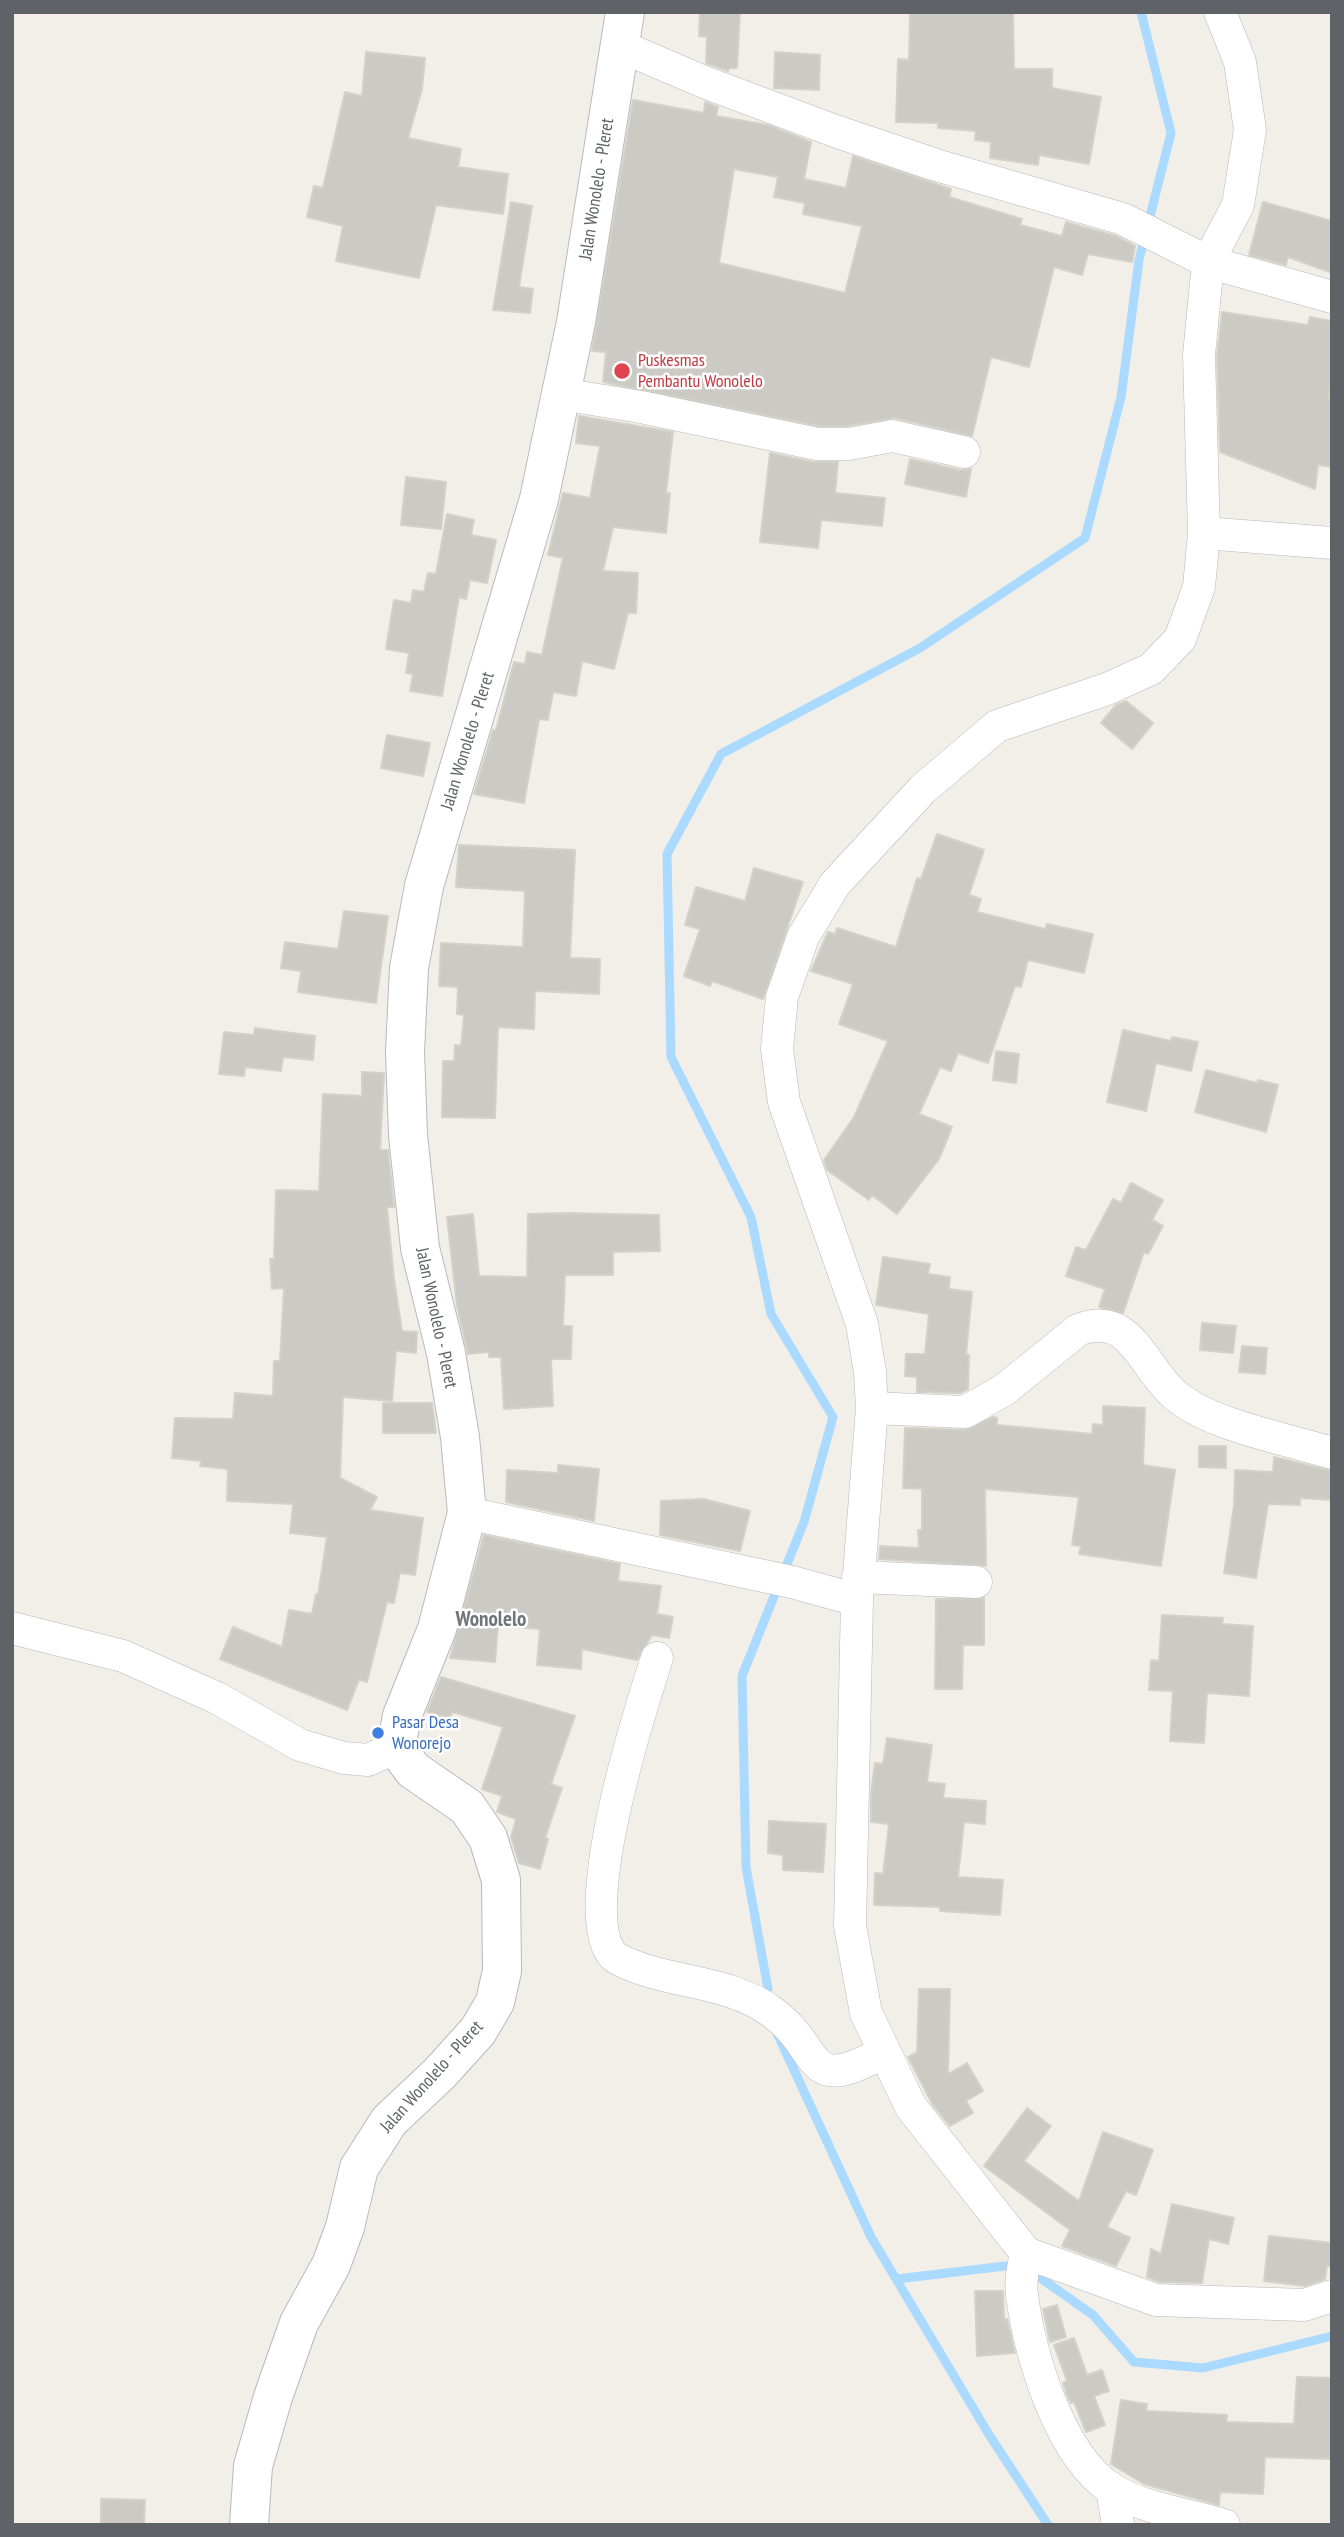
<!DOCTYPE html>
<style>
body{margin:0}
#map{position:relative;width:1344px;height:2537px;overflow:hidden;background:#f1efe8;font-family:"PT Sans Narrow",sans-serif}
canvas{display:block}
.frame{position:absolute;inset:0;border:14px solid #5f6368;pointer-events:none}
</style>
<div id="map">
<canvas width="1344" height="2537"></canvas>
<div class="frame"></div>
</div>
<script>
const g = document.querySelector('canvas').getContext('2d');
g.lineJoin = 'round';
function stroke(path, color, width, dash) {
  g.strokeStyle = color;
  g.lineWidth = width;
  g.lineCap = dash ? 'butt' : 'round';
  g.setLineDash(dash || []);
  g.stroke(path);
}
function fillPath(path, color) {
  g.fillStyle = color;
  g.fill(path, 'evenodd');
}
function write(font, color, halo, rows, align = 'center') {
  g.font = font + ' "PT Sans Narrow",sans-serif';
  g.lineWidth = 5;
  g.setLineDash([]);
  g.textBaseline = 'middle';
  g.strokeStyle = halo;
  g.fillStyle = color;
  for (const [text, x, y, turn = 0] of rows) {
    g.save();
    g.translate(x, y);
    g.rotate((+turn || 0) * Math.PI / 180);
    g.textAlign = isNaN(turn) ? turn : align;
    if (halo) g.strokeText(text, 0, 0);
    g.fillText(text, 0, 0);
    g.restore();
  }
}
stroke(new Path2D(`
 M 768,1989 L 746,1867 L 742,1676 L 804,1522 L 833,1417 L 771,1314 L 751,1217 L 671,1057 L 667,854 L 721,754 L 920,648 L 1085,538 L 1121,397 L 1139,260 L 1171,133 L 1141,12
 M 777,2033 L 871,2237 L 988,2433 L 1048,2525
 M 1032,2272 L 1093,2315 L 1134,2362 L 1203,2368 L 1332,2336
 M 897,2279 L 1005,2266`), '#aadaff', 9);
const building = new Path2D(`
 M 700,12 L 740,12 L 737,68 L 729,68 L 728,71 L 706,63 L 707,37 L 699,36 Z
 M 910,12 L 1013,12 L 1014,69 L 1052,69 L 1052,88 L 1101,97 L 1089,164 L 1039,155 L 1038,165 L 990,158 L 991,142 L 975,140 L 976,131 L 938,128 L 938,123 L 896,122 L 898,59 L 909,60 Z
 M 366,52 L 425,58 L 422,89 L 408,138 L 461,149 L 458,167 L 508,174 L 503,214 L 436,205 L 419,278 L 336,261 L 343,226 L 307,217 L 314,186 L 323,188 L 345,92 L 362,96 Z
 M 775,52 L 820,55 L 819,90 L 774,88 Z
 M 633,100 L 704,113 L 705,102 L 718,107 L 716,116 L 768,125 L 811,142 L 804,179 L 846,188 L 853,156 L 951,189 L 949,197 L 1022,219 L 1020,225 L 1062,236 L 1066,222 L 1116,236 L 1135,246 L 1132,262 L 1088,254 L 1082,275 L 1054,267 L 1029,367 L 991,357 L 972,436 L 895,418 L 847,426 L 819,426 L 603,382 L 606,352 L 592,351 ZM 734,169 L 778,177 L 774,197 L 805,203 L 803,214 L 862,226 L 845,293 L 719,263 Z
 M 511,202 L 532,206 L 519,287 L 533,289 L 530,313 L 493,310 Z
 M 1263,202 L 1332,221 L 1332,273 L 1288,257 L 1286,265 L 1249,255 Z
 M 1222,312 L 1308,325 L 1310,317 L 1332,321 L 1332,376 L 1328,399 L 1332,399 L 1332,467 L 1318,465 L 1315,489 L 1220,452 L 1217,356 Z
 M 579,416 L 673,432 L 666,493 L 670,493 L 666,533 L 613,527 L 603,571 L 638,573 L 636,613 L 628,613 L 614,669 L 582,661 L 576,696 L 553,692 L 548,720 L 539,719 L 524,803 L 474,794 L 493,730 L 496,730 L 514,662 L 525,664 L 527,652 L 542,655 L 563,558 L 548,555 L 563,493 L 590,498 L 600,446 L 576,443 Z
 M 770,453 L 813,462 L 838,462 L 835,493 L 885,498 L 882,526 L 821,520 L 818,548 L 760,542 Z
 M 910,459 L 960,470 L 971,469 L 966,497 L 905,484 Z
 M 406,477 L 446,482 L 441,529 L 401,525 Z
 M 447,514 L 474,520 L 471,535 L 496,540 L 487,583 L 470,580 L 466,599 L 459,597 L 442,696 L 410,691 L 413,674 L 406,673 L 409,653 L 386,649 L 394,600 L 411,603 L 413,590 L 424,592 L 428,573 L 436,574 Z
 M 1126,701 L 1153,723 L 1132,749 L 1101,723 L 1116,705 Z
 M 387,735 L 430,743 L 423,776 L 381,768 Z
 M 937,834 L 984,850 L 969,895 L 981,899 L 977,912 L 1045,929 L 1047,924 L 1093,934 L 1084,973 L 1028,960 L 1021,987 L 1015,986 L 988,1063 L 958,1053 L 951,1071 L 940,1067 L 919,1114 L 952,1127 L 939,1159 L 897,1214 L 872,1195 L 869,1200 L 827,1170 L 824,1160 L 854,1117 L 888,1041 L 839,1024 L 853,984 L 811,971 L 828,932 L 835,934 L 837,928 L 896,947 L 917,878 L 921,879 Z
 M 459,845 L 575,850 L 570,958 L 600,959 L 599,994 L 535,991 L 534,1029 L 498,1027 L 495,1118 L 442,1117 L 443,1061 L 454,1061 L 455,1045 L 461,1046 L 464,1015 L 457,1014 L 458,987 L 439,986 L 441,943 L 523,947 L 525,891 L 456,887 Z
 M 754,868 L 803,882 L 763,999 L 712,981 L 710,986 L 684,976 L 700,929 L 685,925 L 696,887 L 745,901 Z
 M 344,911 L 388,916 L 376,1003 L 298,992 L 301,971 L 281,968 L 285,942 L 338,949 Z
 M 255,1028 L 315,1036 L 313,1060 L 283,1057 L 281,1071 L 245,1067 L 244,1076 L 219,1074 L 224,1032 L 254,1035 Z
 M 1123,1030 L 1171,1041 L 1172,1037 L 1198,1042 L 1191,1071 L 1156,1063 L 1146,1111 L 1107,1102 Z
 M 996,1051 L 1019,1054 L 1016,1083 L 993,1080 Z
 M 1206,1070 L 1257,1083 L 1258,1080 L 1278,1085 L 1266,1132 L 1195,1112 Z
 M 362,1072 L 384,1073 L 380,1150 L 388,1150 L 394,1207 L 387,1207 L 394,1279 L 402,1331 L 417,1332 L 416,1353 L 396,1351 L 392,1401 L 343,1397 L 340,1478 L 377,1497 L 370,1510 L 423,1518 L 415,1575 L 400,1573 L 394,1603 L 387,1602 L 367,1682 L 359,1680 L 347,1710 L 220,1659 L 233,1627 L 282,1647 L 289,1610 L 312,1614 L 316,1594 L 318,1595 L 327,1537 L 290,1533 L 293,1504 L 227,1501 L 228,1469 L 200,1466 L 201,1461 L 172,1458 L 175,1418 L 233,1419 L 235,1393 L 273,1396 L 274,1361 L 280,1361 L 284,1288 L 272,1289 L 270,1259 L 274,1259 L 276,1190 L 319,1191 L 323,1094 L 362,1096 Z
 M 1131,1183 L 1163,1200 L 1152,1220 L 1163,1226 L 1148,1254 L 1144,1252 L 1123,1313 L 1099,1307 L 1105,1289 L 1066,1276 L 1076,1247 L 1086,1250 L 1113,1199 L 1121,1203 Z
 M 568,1213 L 659,1215 L 660,1251 L 613,1252 L 613,1275 L 565,1275 L 563,1326 L 572,1326 L 571,1359 L 551,1359 L 553,1406 L 504,1409 L 501,1357 L 489,1357 L 489,1352 L 468,1354 L 457,1306 L 447,1217 L 473,1214 L 479,1276 L 527,1277 L 528,1214 Z
 M 883,1257 L 930,1264 L 928,1274 L 950,1277 L 949,1289 L 972,1292 L 966,1355 L 969,1355 L 968,1389 L 961,1393 L 917,1392 L 917,1377 L 905,1376 L 906,1354 L 925,1354 L 929,1314 L 876,1305 Z
 M 1202,1323 L 1236,1326 L 1233,1353 L 1200,1350 Z
 M 1242,1346 L 1267,1348 L 1265,1374 L 1239,1372 Z
 M 383,1403 L 432,1403 L 436,1433 L 383,1433 Z
 M 1103,1406 L 1145,1408 L 1143,1465 L 1175,1470 L 1161,1566 L 1079,1554 L 1081,1546 L 1072,1545 L 1079,1497 L 985,1489 L 986,1566 L 879,1559 L 880,1546 L 919,1548 L 918,1530 L 922,1530 L 922,1489 L 903,1488 L 905,1428 L 965,1430 L 993,1417 L 997,1418 L 997,1425 L 1092,1434 L 1093,1424 L 1103,1425 Z
 M 1199,1446 L 1226,1446 L 1226,1468 L 1199,1467 Z
 M 1274,1457 L 1332,1471 L 1332,1500 L 1300,1498 L 1300,1505 L 1268,1504 L 1256,1578 L 1224,1573 L 1234,1506 L 1235,1470 L 1273,1472 Z
 M 558,1465 L 599,1469 L 594,1521 L 506,1502 L 507,1470 L 558,1473 Z
 M 704,1499 L 750,1511 L 740,1551 L 660,1535 L 661,1501 Z
 M 484,1535 L 620,1564 L 618,1581 L 661,1586 L 657,1614 L 673,1617 L 669,1638 L 652,1635 L 637,1660 L 582,1649 L 581,1669 L 537,1665 L 540,1629 L 498,1626 L 495,1662 L 450,1658 Z
 M 984,1598 L 984,1645 L 963,1645 L 962,1689 L 935,1689 L 936,1599 Z
 M 1162,1615 L 1223,1618 L 1222,1624 L 1253,1626 L 1249,1696 L 1207,1693 L 1204,1743 L 1170,1741 L 1173,1691 L 1149,1690 L 1151,1660 L 1159,1661 Z
 M 441,1677 L 575,1716 L 551,1784 L 562,1788 L 545,1838 L 548,1839 L 540,1869 L 519,1863 L 511,1837 L 516,1819 L 497,1812 L 502,1796 L 482,1789 L 503,1727 L 452,1712 L 450,1719 L 427,1712 Z
 M 887,1738 L 932,1745 L 927,1782 L 945,1784 L 943,1798 L 986,1801 L 985,1824 L 964,1822 L 958,1877 L 1003,1880 L 1000,1915 L 940,1911 L 940,1907 L 874,1905 L 875,1873 L 883,1874 L 889,1824 L 871,1822 L 871,1794 L 875,1763 L 883,1764 Z
 M 769,1821 L 826,1824 L 823,1872 L 783,1870 L 783,1855 L 768,1853 Z
 M 919,1989 L 950,1989 L 948,2074 L 967,2063 L 983,2091 L 966,2101 L 973,2113 L 950,2126 L 933,2105 L 908,2057 L 917,2052 Z
 M 1027,2108 L 1051,2126 L 1024,2161 L 1079,2201 L 1103,2132 L 1153,2150 L 1136,2195 L 1126,2191 L 1107,2227 L 1130,2238 L 1116,2266 L 1062,2246 L 1070,2230 L 984,2166 Z
 M 1172,2204 L 1234,2218 L 1228,2244 L 1209,2239 L 1202,2283 L 1160,2282 L 1147,2277 L 1151,2249 L 1161,2254 Z
 M 1269,2236 L 1332,2243 L 1332,2266 L 1327,2266 L 1325,2279 L 1305,2286 L 1264,2281 Z
 M 975,2291 L 1003,2291 L 1004,2320 L 1007,2319 L 1015,2353 L 977,2356 Z
 M 1057,2305 L 1066,2337 L 1050,2342 L 1043,2309 Z
 M 1074,2338 L 1087,2375 L 1102,2370 L 1109,2391 L 1094,2396 L 1105,2425 L 1086,2432 L 1074,2402 L 1071,2403 L 1067,2395 L 1063,2383 L 1067,2381 L 1054,2345 Z
 M 1297,2377 L 1332,2378 L 1332,2459 L 1265,2457 L 1263,2494 L 1220,2492 L 1219,2505 L 1144,2484 L 1111,2464 L 1121,2400 L 1147,2404 L 1146,2411 L 1227,2415 L 1226,2422 L 1294,2424 Z
 M 101,2499 L 145,2500 L 144,2525 L 101,2525 Z`);
fillPath(building, '#cccac5');
stroke(building, '#d6d1c6', 2);
const street = new Path2D(`
 M 1220,12 L 1240,62 L 1250,130 L 1238,205 L 1208,262 L 1199,355 L 1204,533 L 1199,587 L 1180,639 L 1151,669 L 1107,689 L 997,726 L 923,789 L 835,884 L 803,937 L 782,997 L 777,1049 L 784,1102 L 862,1324 L 870,1372 L 872,1408 L 857,1600 L 850,1926 L 866,2013 L 911,2107 L 1026,2253 L 1156,2300 L 1304,2305 L 1332,2296
 M 620,46 L 704,82 L 835,131 L 936,165 L 1123,219 L 1208,262 L 1332,297
 M 561,394 L 641,407 L 817,444 L 849,444 L 892,436 L 964,452
 M 1204,533 L 1332,543
 M 872,1408 L 965,1412 L 1004,1390 L 1078,1330 C 1131,1309 1142,1367 1175,1395 C 1209,1425 1287,1439 1332,1453
 M 467,1513 L 792,1582 L 857,1600
 M 858,1577 L 976,1582
 M 12,1628 L 123,1656 L 217,1698 L 300,1745 L 344,1758 L 368,1760 L 396,1747
 M 657,1658 C 642,1704 568,1932 618,1959 C 665,1984 728,1979 772,2012 C 825,2051 802,2097 884,2052
 M 1026,2253 C 1023,2267 1020,2282 1022,2295 C 1029,2353 1060,2457 1112,2489 C 1141,2508 1190,2515 1224,2525
 M 1112,2489 L 1118,2525`);
const secondary = new Path2D(`
 M 249,2525 L 253,2466 L 273,2397 L 299,2323 L 331,2265 L 345,2227 L 359,2168 L 389,2121 L 440,2073 L 478,2031 L 495,2002 L 502,1971 L 501,1880 L 488,1838 L 467,1807 L 413,1770 L 396,1747 L 402,1716 L 437,1629 L 467,1513 L 460,1437 L 446,1353 L 420,1248 L 408,1135 L 405,1052 L 409,968 L 424,886 L 539,499 L 576,322 L 625,12`);
stroke(street, '#b5b8bc', 33);
stroke(secondary, '#b6babf', 40);
stroke(street, '#fff', 32);
stroke(secondary, '#fff', 38);
for (const [x, y, r, color] of [
 [622,371,9,"#e0444e"],
 [378,1733,7,"#3f7fe0"]
]) {
  const dot = new Path2D();
  dot.arc(x, y, r, 0, 2 * Math.PI);
  g.fillStyle = color;
  g.fill(dot);
  stroke(dot, '#fff', 2.5);
}
write('18px', '#5f6368', '#fff', [
 ["Jalan Wonolelo - Pleret",597,189,-81],
 ["Jalan Wonolelo - Pleret",468,741,-73],
 ["Jalan Wonolelo - Pleret",436,1318,78],
 ["Jalan Wonolelo - Pleret",432,2077,-48]
]);
write('18px', '#be3a42', '#fff', [
 ["Puskesmas",638,361],
 ["Pembantu Wonolelo",638,382]
], 'left');
write('18px', '#366cbe', '#fff', [
 ["Pasar Desa",392,1723],
 ["Wonorejo",392,1744]
], 'left');
write('bold 21px', '#70757a', '#fff', [
 ["Wonolelo",491,1620]
]);
</script>
